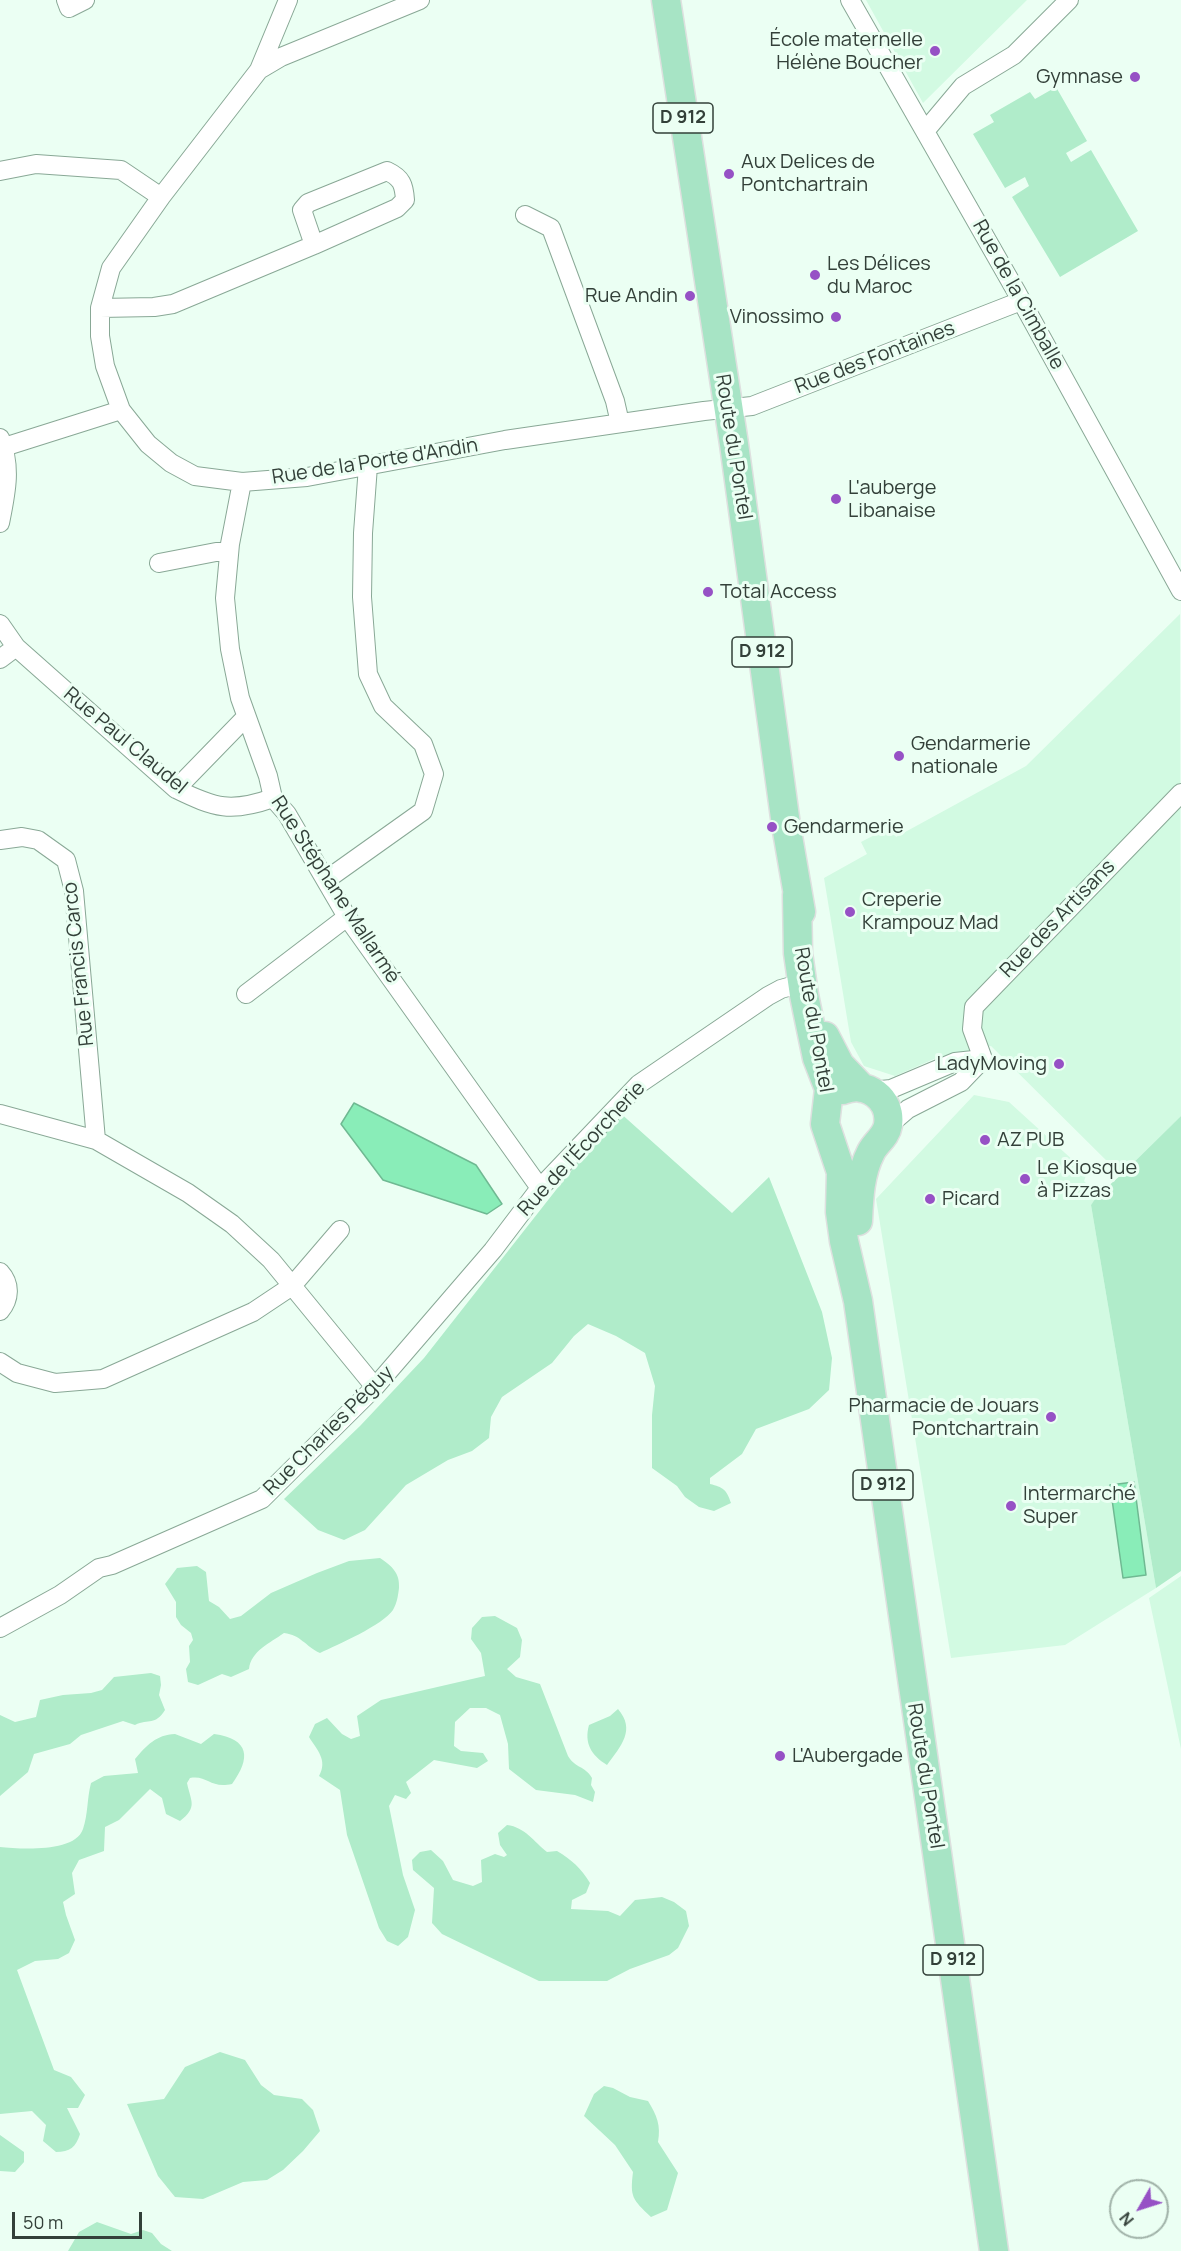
<!DOCTYPE html>
<meta charset="utf-8">
<style>
body{margin:0}
#map{position:relative;width:1181px;height:2251px;overflow:hidden;background:#ebfff3;font-family:Manrope,sans-serif}
canvas{display:block}
.north{position:absolute;left:1109px;top:2179px;width:60px;height:60px;box-sizing:border-box;background:#ebfff3;border:2px solid #a1b3a9;border-radius:50%;rotate:231deg;font-size:16px;font-weight:700;line-height:24px;text-align:center;color:#334039}
.north::after{content:'';display:block;margin:auto;width:21px;height:27px;background:#9651c5;clip-path:polygon(50% 0,100% 100%,50% 72%,0 100%)}
.scale{position:absolute;left:12px;top:2212px;width:130px;height:27px;box-sizing:border-box;border:3px solid #334039;border-top:0;padding-left:8px;font-size:18px;line-height:21px;white-space:nowrap;color:#334039;-webkit-text-stroke:4px #ebfff3;paint-order:stroke}
</style>
<div id="map">
<canvas width="1181" height="2251"></canvas>
<div class="north">N</div>
<div class="scale">50 m</div>
</div>
<script>
const g = document.querySelector('canvas').getContext('2d');
g.lineJoin = 'round';
function fillPath(path, color) {
  g.fillStyle = color;
  g.fill(path, 'evenodd');
}
function stroke(path, color, width, dash) {
  g.strokeStyle = color;
  g.lineWidth = width;
  g.lineCap = dash ? 'butt' : 'round';
  g.setLineDash(dash || []);
  g.stroke(path);
}
function write(font, color, halo, rows, align = 'center') {
  g.font = font + ' Manrope,sans-serif';
  g.lineWidth = 6;
  g.setLineDash([]);
  g.textBaseline = 'middle';
  g.strokeStyle = halo;
  g.fillStyle = color;
  for (const [text, x, y, turn = 0] of rows) {
    g.save();
    g.translate(x, y);
    g.rotate((+turn || 0) * Math.PI / 180);
    g.textAlign = isNaN(turn) ? turn : align;
    if (halo) g.strokeText(text, 0, 0);
    g.fillText(text, 0, 0);
    g.restore();
  }
}
fillPath(new Path2D(`
 M 866,0 L 1027,0 L 923,103 Z
 M 1180,614 L 1181,1116 L 1121,1175 L 991,1046 L 934,1059 L 895,1076 L 864,1066 L 851,1042 L 824,878 L 867,854 L 861,842 L 890,827 L 896,837 L 1026,766 Z
 M 974,1095 L 1009,1102 L 1087,1173 L 1084,1181 L 1099,1196 L 1091,1205 L 1156,1588 L 1065,1645 L 951,1658 L 876,1199 Z
 M 1181,1576 L 1181,1749 L 1149,1598 Z`), '#d2fae2');
fillPath(new Path2D(`
 M 1056,87 L 1087,141 L 1066,153 L 1071,162 L 1091,150 L 1138,231 L 1060,277 L 1012,197 L 1029,186 L 1025,177 L 1005,188 L 973,134 L 994,122 L 990,115 L 1030,92 L 1035,99 Z
 M 618,1111 L 732,1213 L 769,1177 L 822,1312 L 832,1358 L 829,1390 L 809,1409 L 756,1429 L 742,1454 L 710,1478 L 710,1484 C 723,1487 727,1490 731,1503 L 714,1511 L 699,1507 L 685,1497 L 677,1486 L 652,1468 L 652,1415 L 655,1386 L 645,1353 L 616,1336 L 588,1324 L 574,1336 L 552,1363 L 502,1397 L 491,1417 L 489,1438 L 472,1451 L 448,1460 L 406,1485 L 365,1530 L 344,1540 L 318,1530 L 284,1499 L 360,1426 L 424,1358 Z
 M 1181,1116 L 1181,1571 L 1156,1588 L 1091,1205 L 1098,1195 L 1121,1175 Z
 M 380,1558 C 392,1566 400,1573 399,1588 C 398,1596 397,1603 393,1610 C 383,1625 337,1645 320,1653 C 305,1646 301,1635 284,1633 C 270,1643 251,1651 249,1669 L 231,1677 L 222,1674 L 198,1685 L 188,1682 L 186,1669 L 190,1662 L 189,1646 L 193,1640 L 191,1633 L 181,1625 L 176,1617 L 176,1602 L 165,1584 L 177,1568 L 197,1566 L 206,1572 L 209,1601 L 219,1607 L 230,1619 L 241,1616 L 271,1593 L 317,1573 L 349,1561 Z
 M 495,1616 L 517,1628 L 522,1640 L 520,1657 L 507,1669 L 516,1677 L 540,1684 L 568,1756 C 576,1769 584,1765 592,1778 L 591,1785 L 595,1792 L 593,1802 L 575,1795 L 536,1790 L 509,1769 L 508,1744 L 500,1715 L 486,1708 L 470,1708 L 455,1722 L 454,1746 L 461,1751 L 483,1753 L 488,1761 L 477,1768 L 434,1760 L 406,1782 L 411,1793 L 406,1799 L 395,1795 L 389,1806 L 403,1875 L 415,1910 L 408,1937 L 398,1946 L 387,1941 L 379,1928 L 347,1835 L 340,1790 L 319,1776 C 328,1760 317,1750 309,1737 L 315,1724 L 327,1718 L 342,1734 L 351,1739 L 360,1736 L 357,1716 L 381,1700 L 485,1676 L 481,1653 L 471,1639 L 472,1628 L 482,1617 Z
 M 151,1673 L 160,1676 L 161,1685 L 159,1695 L 165,1710 C 155,1726 149,1718 135,1725 L 123,1721 L 81,1735 L 70,1744 L 34,1754 L 28,1772 L 0,1796 L 0,1715 L 15,1722 L 36,1717 L 40,1700 L 63,1695 L 91,1693 L 102,1690 L 114,1677 Z
 M 618,1709 C 636,1730 621,1746 607,1765 C 591,1755 584,1743 589,1725 L 610,1716 Z
 M 175,1734 L 201,1744 L 214,1734 C 250,1739 251,1758 232,1784 C 210,1789 208,1775 190,1778 L 187,1783 C 191,1802 198,1807 180,1821 L 166,1814 L 162,1798 L 150,1789 L 119,1820 L 105,1827 L 104,1851 L 79,1860 L 72,1873 L 75,1894 L 63,1902 L 66,1915 L 75,1940 L 69,1953 L 58,1959 L 35,1961 L 17,1970 L 54,2070 L 71,2077 L 85,2095 L 78,2108 L 67,2108 L 80,2134 C 76,2147 70,2152 56,2152 L 43,2141 L 46,2125 L 32,2111 L 0,2114 L 0,1847 C 20,1849 75,1853 83,1829 C 88,1815 87,1798 91,1783 L 104,1776 L 138,1773 L 135,1759 C 147,1745 156,1735 175,1734 Z
 M 507,1825 C 525,1827 534,1842 547,1852 L 557,1851 C 572,1860 581,1868 590,1883 L 586,1893 L 572,1900 L 571,1909 L 608,1911 L 620,1916 L 635,1900 L 662,1897 L 674,1902 L 686,1911 L 689,1926 L 678,1948 L 669,1955 L 630,1969 L 607,1981 L 539,1981 L 442,1934 L 432,1923 L 434,1888 L 413,1870 L 412,1860 L 420,1852 L 431,1850 L 443,1861 L 453,1880 L 473,1886 L 482,1882 L 481,1860 L 495,1854 L 504,1857 L 507,1855 L 500,1845 L 498,1833 Z
 M 220,2052 L 245,2060 L 261,2085 L 274,2095 L 302,2099 L 313,2110 L 320,2131 L 303,2151 L 283,2170 L 267,2180 L 243,2182 L 203,2199 L 175,2197 L 158,2176 L 127,2104 L 164,2099 L 185,2067 Z
 M 604,2086 L 613,2088 L 630,2097 L 648,2101 C 657,2116 661,2125 658,2142 L 678,2173 L 667,2210 L 651,2217 C 632,2199 630,2197 633,2172 L 615,2145 L 584,2116 L 594,2094 Z
 M 0,2135 L 24,2152 L 24,2162 L 15,2172 L 0,2171 Z
 M 97,2222 L 131,2234 L 143,2230 L 152,2233 L 161,2244 L 172,2251 L 68,2251 L 79,2232 Z`), '#b0ecca');
const water = new Path2D(`
 M 354,1103 L 476,1165 L 502,1204 L 487,1214 L 383,1180 L 341,1124 Z
 M 1134,1482 L 1146,1575 L 1123,1578 L 1110,1485 Z`);
fillPath(water, '#89edb8');
stroke(water, '#6fb992', 1.5);
const street = new Path2D(`
 M 66,0 L 69,8 L 85,0
 M 288,0 L 259,70 L 161,197 L 111,268 L 100,308 L 100,336 L 105,366 L 121,410 L 148,444 L 171,463 L 195,476 L 242,482 L 307,477 L 505,440 L 704,411 L 752,406 L 1021,301
 M 850,0 L 1016,291 L 1181,591
 M 259,70 L 281,57 L 420,0
 M 926,130 L 963,86 L 1014,55 L 1069,0
 M 0,171 L 36,164 L 121,170 L 161,197
 M 525,215 L 551,228 L 615,401 L 620,423
 M 100,308 L 154,307 L 173,304 L 314,245 L 397,208 L 405,200 C 404,185 402,178 387,171 L 308,203 L 302,210 L 314,245
 M 0,438 C 12,467 6,493 0,523
 M 4,447 L 121,410
 M 242,482 L 230,544 L 225,598 L 230,649 L 240,698 L 268,776 L 273,798 L 287,814 L 347,917 L 540,1188
 M 159,563 L 216,552 L 229,552
 M 0,624 L 16,647 L 176,789 C 215,808 231,813 273,798
 M 0,659 L 16,647
 M 176,789 L 246,717
 M 0,840 L 22,837 L 38,840 L 66,860 L 74,891 L 96,1140
 M 326,880 L 423,811 L 434,774 L 423,744 L 383,706 L 368,674 L 362,597 L 363,533 L 368,466
 M 246,994 L 347,917
 M 983,1059 L 972,1029 L 974,1007 L 1181,793
 M 871,1091 L 891,1089 L 955,1062 L 983,1059 L 961,1082 L 908,1109 L 887,1127
 M 0,1114 L 96,1140 L 188,1193 L 232,1224 L 271,1260 L 375,1387
 M 0,1272 C 11,1284 10,1299 0,1311
 M 0,1362 L 17,1373 L 55,1383 L 103,1379 L 253,1312 L 292,1286 L 340,1230
 M 0,1628 L 60,1595 L 99,1568 L 112,1565 L 262,1499 L 375,1387 L 493,1250 L 540,1188 L 639,1084 L 768,996 L 781,989 L 802,983`);
const primary = new Path2D(`
 M 666,0 L 734,444 L 786,825 L 801,912
 M 797,895 L 798,953 L 804,995 L 817,1058 L 829,1089 L 825,1124 L 841,1172 L 840,1212 L 844,1241 L 858,1301 L 994,2251
 M 825,1036 L 840,1065 L 862,1088
 M 843,1090 C 866,1080 892,1099 888,1125 C 886,1137 876,1142 871,1152 C 860,1173 859,1198 858,1221`);
stroke(street, '#89a896', 20);
stroke(primary, '#dee0df', 31);
stroke(street, '#fff', 18);
stroke(primary, '#a7e4c5', 28);
for (const [x, y, r, color] of [
 [935,51,6,"#9651c5"],
 [1135,77,6,"#9651c5"],
 [729,174,6,"#9651c5"],
 [815,275,6,"#9651c5"],
 [690,296,6,"#9651c5"],
 [836,317,6,"#9651c5"],
 [836,499,6,"#9651c5"],
 [708,592,6,"#9651c5"],
 [899,756,6,"#9651c5"],
 [772,827,6,"#9651c5"],
 [850,912,6,"#9651c5"],
 [1059,1064,6,"#9651c5"],
 [985,1140,6,"#9651c5"],
 [1025,1179,6,"#9651c5"],
 [930,1199,6,"#9651c5"],
 [1051,1417,6,"#9651c5"],
 [1011,1506,6,"#9651c5"],
 [780,1756,6,"#9651c5"]
]) {
  const dot = new Path2D();
  dot.arc(x, y, r, 0, 2 * Math.PI);
  g.fillStyle = color;
  g.fill(dot);
  stroke(dot, '#ebfff3', 2);
}
for (const [x, y, w] of [
 [683,118,60],
 [762,652,60],
 [883,1485,60],
 [953,1960,60]
]) {
  const box = new Path2D();
  box.roundRect(x - w / 2, y - 15, w, 30, 4.5);
  g.fillStyle = '#ebfff3';
  g.fill(box);
  stroke(box, '#334039', 1.5);
}
write('bold 18px', '#334039', null, [
 ["D 912",683,118],
 ["D 912",762,652],
 ["D 912",883,1485],
 ["D 912",953,1960]
]);
write('20px', '#334039', '#ebfff3', [
 ["École maternelle",923,40,"right"],
 ["Hélène Boucher",923,63,"right"],
 ["Gymnase",1123,77,"right"],
 ["Aux Delices de",741,162],
 ["Pontchartrain",741,185],
 ["Les Délices",827,264],
 ["du Maroc",827,287],
 ["Rue Andin",678,296,"right"],
 ["Vinossimo",824,317,"right"],
 ["L'auberge",848,488],
 ["Libanaise",848,511],
 ["Total Access",720,592],
 ["Gendarmerie",911,744],
 ["nationale",911,767],
 ["Gendarmerie",784,827],
 ["Creperie",862,900],
 ["Krampouz Mad",862,923],
 ["LadyMoving",1047,1064,"right"],
 ["AZ PUB",997,1140],
 ["Le Kiosque",1037,1168],
 ["à Pizzas",1037,1191],
 ["Picard",942,1199],
 ["Pharmacie de Jouars",1039,1406,"right"],
 ["Pontchartrain",1039,1429,"right"],
 ["Intermarché",1023,1494],
 ["Super",1023,1517],
 ["L'Aubergade",792,1756]
], 'left');
write('20px', '#334039', '#ebfff3', [
 ["Rue de la Cimballe",1018,295,61],
 ["Rue des Fontaines",875,358,-21],
 ["Route du Pontel",733,447,81],
 ["Rue de la Porte d'Andin",375,462,-9],
 ["Rue Paul Claudel",125,741,40],
 ["Rue Stéphane Mallarmé",335,890,57],
 ["Rue des Artisans",1058,919,-46],
 ["Rue Francis Carco",79,964,-96],
 ["Route du Pontel",813,1020,80],
 ["Rue de l'Écorcherie",582,1149,-47],
 ["Rue Charles Péguy",329,1431,-45],
 ["Route du Pontel",925,1776,81]
]);
</script>
